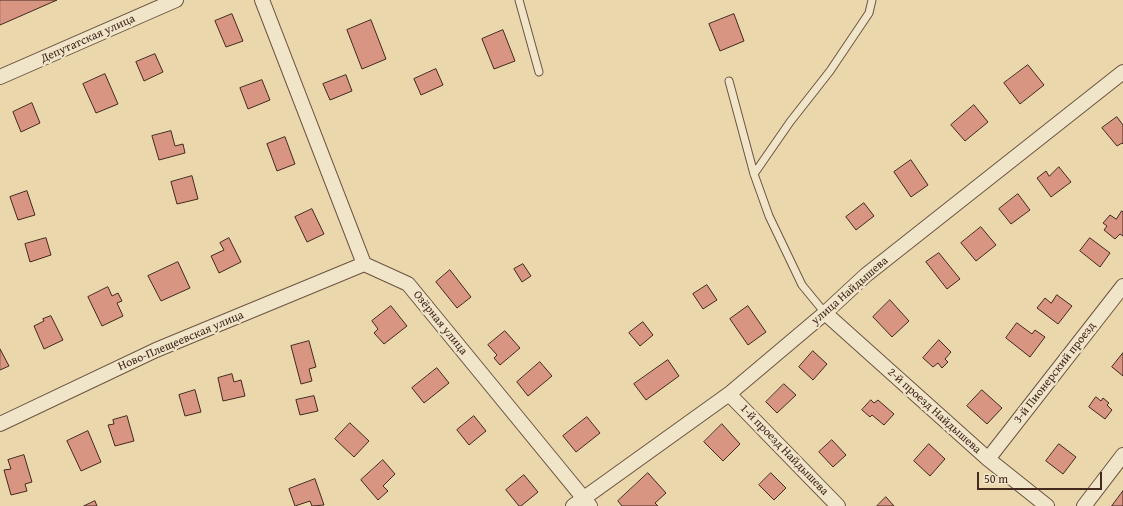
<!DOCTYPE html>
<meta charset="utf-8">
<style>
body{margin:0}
#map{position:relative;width:1123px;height:506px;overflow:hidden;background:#ead7ac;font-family:"Gentium Book Plus",serif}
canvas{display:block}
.scale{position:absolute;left:977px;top:472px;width:125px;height:18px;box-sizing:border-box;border:2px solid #43291e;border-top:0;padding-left:5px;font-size:12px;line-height:14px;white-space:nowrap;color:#43291e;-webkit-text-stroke:3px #f1e5c9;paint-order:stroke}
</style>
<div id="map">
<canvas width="1123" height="506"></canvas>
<div class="scale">50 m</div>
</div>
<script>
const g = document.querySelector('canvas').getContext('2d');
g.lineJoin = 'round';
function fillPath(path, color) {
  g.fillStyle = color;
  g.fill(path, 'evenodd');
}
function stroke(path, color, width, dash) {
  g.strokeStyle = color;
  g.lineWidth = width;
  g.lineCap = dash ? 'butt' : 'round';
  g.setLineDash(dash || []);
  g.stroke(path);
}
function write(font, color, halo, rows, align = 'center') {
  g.font = font + ' "Gentium Book Plus",serif';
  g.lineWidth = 4;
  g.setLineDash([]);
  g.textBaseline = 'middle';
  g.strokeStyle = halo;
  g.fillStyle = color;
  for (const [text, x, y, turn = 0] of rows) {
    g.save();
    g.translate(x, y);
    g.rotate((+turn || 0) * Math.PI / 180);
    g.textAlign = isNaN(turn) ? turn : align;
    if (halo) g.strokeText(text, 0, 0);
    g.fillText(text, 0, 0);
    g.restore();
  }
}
const building = new Path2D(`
 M 0,0 L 57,0 L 0,25 Z
 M 232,14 L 243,41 L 226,47 L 215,21 Z
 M 734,14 L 744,41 L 720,51 L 709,24 Z
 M 371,20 L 386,59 L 362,69 L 347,30 Z
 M 503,30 L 515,61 L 494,69 L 482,39 Z
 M 155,54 L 163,72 L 144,81 L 136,62 Z
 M 1028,65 L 1044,85 L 1020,104 L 1004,83 Z
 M 436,69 L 443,85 L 421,95 L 414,79 Z
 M 105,74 L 118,104 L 96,113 L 83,84 Z
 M 346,75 L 352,91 L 330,100 L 323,84 Z
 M 262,80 L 270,100 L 248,109 L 240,88 Z
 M 32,103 L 40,123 L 21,132 L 13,112 Z
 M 974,105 L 988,122 L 965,141 L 951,125 Z
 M 1117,117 L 1123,125 L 1123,144 L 1122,143 L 1117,146 L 1102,128 Z
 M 171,131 L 175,146 L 183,144 L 185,153 L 159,160 L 152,136 Z
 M 285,137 L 295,164 L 277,171 L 267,144 Z
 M 911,160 L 928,185 L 911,197 L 894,172 Z
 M 1059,167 L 1071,182 L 1051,197 L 1037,178 L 1046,171 L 1049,176 Z
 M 192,176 L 198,199 L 177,204 L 171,182 Z
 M 27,191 L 35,215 L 18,220 L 10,197 Z
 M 1018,194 L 1030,210 L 1011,224 L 999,209 Z
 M 864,203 L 874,216 L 856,230 L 846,217 Z
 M 312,209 L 324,234 L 307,242 L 295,217 Z
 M 1122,211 L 1123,212 L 1123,236 L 1120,234 L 1115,239 L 1104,230 L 1107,226 L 1103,223 L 1110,215 L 1116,219 Z
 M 981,227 L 996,245 L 976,261 L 961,243 Z
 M 46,238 L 51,255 L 30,262 L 25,244 Z
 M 229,238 L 241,262 L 219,273 L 211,256 L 224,250 L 220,243 Z
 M 1090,238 L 1110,253 L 1100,267 L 1080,251 Z
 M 939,253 L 960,279 L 947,289 L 926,262 Z
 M 178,262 L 190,288 L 161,301 L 148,276 Z
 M 523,264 L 531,276 L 522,282 L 514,269 Z
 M 450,270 L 471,297 L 457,308 L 436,282 Z
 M 707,285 L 717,300 L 703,309 L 693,294 Z
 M 108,287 L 112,296 L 118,293 L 122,301 L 117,303 L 123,316 L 102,326 L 88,297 Z
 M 1057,295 L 1072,306 L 1058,324 L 1037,308 L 1045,298 L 1051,303 Z
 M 890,300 L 909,321 L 892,337 L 873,317 Z
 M 391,306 L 407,326 L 384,344 L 374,333 L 378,329 L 372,321 Z
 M 748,306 L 766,332 L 748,345 L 730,319 Z
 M 51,316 L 63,340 L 44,349 L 34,326 L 44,321 L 43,319 Z
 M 643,322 L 653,335 L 640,346 L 629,333 Z
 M 1017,323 L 1032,334 L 1035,330 L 1045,337 L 1030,357 L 1006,338 Z
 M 505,331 L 520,348 L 500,365 L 494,358 L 497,355 L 488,345 Z
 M 939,340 L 951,352 L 945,359 L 948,362 L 942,368 L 938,363 L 933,367 L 923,358 Z
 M 309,341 L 316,367 L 309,369 L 312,381 L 301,384 L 291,346 Z
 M 0,349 L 9,366 L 0,370 Z
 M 813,351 L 827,364 L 813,380 L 799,367 Z
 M 1123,353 L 1123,376 L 1112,367 Z
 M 668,360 L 679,376 L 646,400 L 634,384 Z
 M 540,362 L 552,376 L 528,396 L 517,382 Z
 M 437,368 L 449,383 L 424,403 L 412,388 Z
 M 232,374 L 234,382 L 241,380 L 245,396 L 223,401 L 218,378 Z
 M 784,384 L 796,395 L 777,413 L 766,402 Z
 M 195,390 L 201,412 L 185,416 L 179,395 Z
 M 982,390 L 1002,408 L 987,424 L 967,406 Z
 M 314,396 L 318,411 L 300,415 L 296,400 Z
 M 1096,397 L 1101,401 L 1103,398 L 1109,403 L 1107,405 L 1112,410 L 1105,419 L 1089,407 Z
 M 871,400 L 874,403 L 878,400 L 894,414 L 884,425 L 872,415 L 870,417 L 862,410 Z
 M 127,416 L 134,441 L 115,446 L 108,425 L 114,424 L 113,420 Z
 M 474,416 L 486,431 L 469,445 L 457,430 Z
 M 587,417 L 600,433 L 576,452 L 563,436 Z
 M 350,423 L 369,441 L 354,457 L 335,439 Z
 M 722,424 L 740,444 L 723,461 L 704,442 Z
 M 88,431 L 101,462 L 81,471 L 67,441 Z
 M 832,440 L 846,455 L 833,467 L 819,452 Z
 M 929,444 L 945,459 L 930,476 L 914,461 Z
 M 1059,444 L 1076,457 L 1063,474 L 1046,461 Z
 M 24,455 L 32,482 L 25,484 L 27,491 L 11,495 L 4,470 L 11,469 L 8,460 Z
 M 383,460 L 395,474 L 383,486 L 388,491 L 378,500 L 361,480 Z
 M 648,473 L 666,493 L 655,503 L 658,506 L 622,506 L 618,501 Z
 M 771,473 L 786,488 L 774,500 L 759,485 Z
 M 524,475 L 538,492 L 521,506 L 519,506 L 506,490 Z
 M 315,479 L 324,505 L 312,506 L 310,501 L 295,506 L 289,489 Z
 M 1123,491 L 1123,506 L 1112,506 Z
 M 886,497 L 894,506 L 877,506 Z
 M 95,501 L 97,506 L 84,506 Z`);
fillPath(building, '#d89582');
stroke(building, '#43291e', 1);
const service = new Path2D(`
 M 519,0 L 539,72
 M 729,81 L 754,174 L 769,216 L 802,285 L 825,313
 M 754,174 L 790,122 L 830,71 L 869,13 L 872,0`);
const minor = new Path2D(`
 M 262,0 L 364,264 L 408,284 L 590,506
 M 0,77 L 176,0
 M 825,313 L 988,459 L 1047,506
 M 729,394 L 838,506
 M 0,424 L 156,350 L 364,264
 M 988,459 L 1123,286
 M 573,506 L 729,394 L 825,313 L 866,275 L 1123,72
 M 1084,506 L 1123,455`);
stroke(service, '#6d5442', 9);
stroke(minor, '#6d5442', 16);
stroke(service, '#f1e5c9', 7);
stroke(minor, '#f1e5c9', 14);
write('12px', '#43291e', '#f1e5c9', [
 ["Депутатская улица",88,39,-24],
 ["улица Найдышева",850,291,-41],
 ["Озёрная улица",440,323,51],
 ["Ново-Плещеевская улица",181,341,-23],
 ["3-й Пионерский проезд",1055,373,-52],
 ["2-й проезд Найдышева",934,411,42],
 ["1-й проезд Найдышева",784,450,46]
]);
</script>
